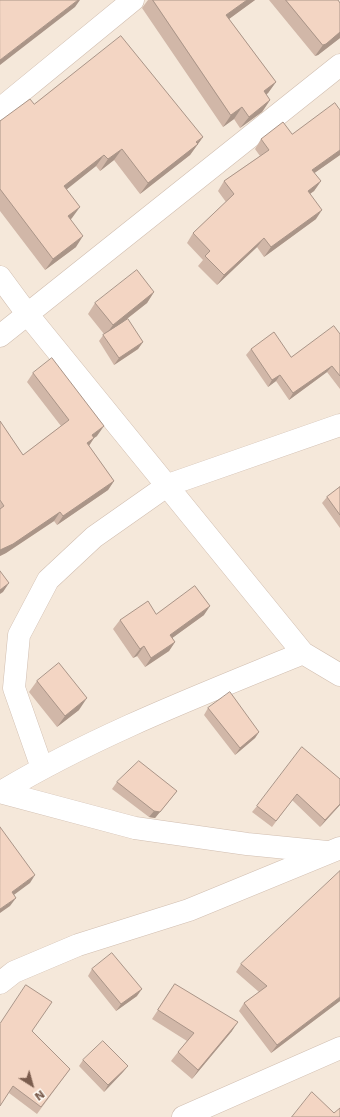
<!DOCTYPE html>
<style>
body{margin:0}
#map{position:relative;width:340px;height:1117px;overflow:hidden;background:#fdf6ec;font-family:"DejaVu Sans",sans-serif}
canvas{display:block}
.north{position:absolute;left:12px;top:1065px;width:40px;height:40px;-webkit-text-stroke:3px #fffaf3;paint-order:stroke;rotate:143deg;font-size:11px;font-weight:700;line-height:16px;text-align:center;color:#7a5c4d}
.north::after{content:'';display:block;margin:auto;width:14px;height:18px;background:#7a5c4d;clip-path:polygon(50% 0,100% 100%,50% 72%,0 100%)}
</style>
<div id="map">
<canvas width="340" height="1117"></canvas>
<div class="north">N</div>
</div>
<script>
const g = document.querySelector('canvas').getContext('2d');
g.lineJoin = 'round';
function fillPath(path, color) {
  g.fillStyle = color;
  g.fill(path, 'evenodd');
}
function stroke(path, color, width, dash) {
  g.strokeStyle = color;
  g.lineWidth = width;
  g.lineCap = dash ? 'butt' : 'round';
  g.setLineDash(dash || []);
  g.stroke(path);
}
fillPath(new Path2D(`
 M 0,0 L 340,0 L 340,1117 L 0,1117 Z`), '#f5e8da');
const minor = new Path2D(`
 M 0,109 L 133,0
 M 0,277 L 28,315 L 303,653 L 340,675
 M 0,336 L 340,65
 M 42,768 L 14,688 L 19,635 L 48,580 L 94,537 L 168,485 L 340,425
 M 0,792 L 135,828 L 247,844 L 327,852
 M 1,792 C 96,735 201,695 303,653
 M 0,983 L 14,972 L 78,945 L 189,910 L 340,848
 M 183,1117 L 340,1048`);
stroke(minor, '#d1beb0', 23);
stroke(minor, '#fff', 22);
fillPath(new Path2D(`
 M 148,0 L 255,0 L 229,19 L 276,82 L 268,93 L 266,95 L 270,100 L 262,112 L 240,128 L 234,119 L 223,127 L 142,8 Z
 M 269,0 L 338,0 L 340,3 L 340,38 L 318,55 L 315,56 Z
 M 34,104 L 203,137 L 190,155 L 140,194 L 114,160 L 100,171 L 96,166 L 66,189 L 72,218 L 71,219 L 76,247 L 45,270 L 0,211 L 0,121 Z
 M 340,110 L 340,155 L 314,173 L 321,181 L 314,191 L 310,194 L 316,219 L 264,257 L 257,247 L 217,285 L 198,266 L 203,260 L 187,243 L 193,233 L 226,202 L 218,191 L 224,181 L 260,156 L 255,149 L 261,139 L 292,134 Z
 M 154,292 L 147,303 L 123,322 L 143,342 L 138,349 L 114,365 L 99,341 L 104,334 L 88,314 L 95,303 Z
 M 340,334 L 340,389 L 327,372 L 289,400 L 276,381 L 268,387 L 246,355 L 251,349 L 291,357 Z
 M 33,373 L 97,436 L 94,438 L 89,446 L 114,481 L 108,490 L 57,525 L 54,521 L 6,553 L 0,556 L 0,421 L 23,455 L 61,426 L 27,382 Z
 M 340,487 L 340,528 L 322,503 L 327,497 Z
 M 156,614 L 204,615 L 172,638 L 175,642 L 169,651 L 145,667 L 137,656 L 133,658 L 113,629 L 120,620 Z
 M 37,681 L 79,710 L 57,727 L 29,692 Z
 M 208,708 L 259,732 L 255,738 L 235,755 L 204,715 Z
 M 340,779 L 340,805 L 320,827 L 292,800 L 272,827 L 252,812 L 257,806 Z
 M 117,782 L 177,791 L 155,818 L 149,817 L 112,789 Z
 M 241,964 L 340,1001 L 271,1053 L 239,1011 L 244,1003 L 259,992 L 236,972 Z
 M 92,969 L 137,996 L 116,1011 L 88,976 Z
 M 175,984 L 232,1031 L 192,1079 L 171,1061 L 178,1052 L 187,1041 L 152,1019 Z
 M 32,1031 L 70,1069 L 37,1114 L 9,1093 Z
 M 83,1060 L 128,1066 L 123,1072 L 104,1092 L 79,1066 Z`), '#d1b7a8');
fillPath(new Path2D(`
 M 78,0 L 80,0 L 75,7 L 0,65 L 0,60 Z
 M 247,0 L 255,0 L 218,27 L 226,15 Z
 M 340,32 L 340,38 L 318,55 L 315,56 L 323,45 Z
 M 276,82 L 268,93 L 255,103 L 264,91 Z
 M 270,100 L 262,112 L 240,128 L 249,117 Z
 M 242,107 L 234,119 L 223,127 L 231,115 Z
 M 203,137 L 190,155 L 140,194 L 148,183 Z
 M 122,149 L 114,160 L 100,171 L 108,159 Z
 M 340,150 L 340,155 L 306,179 L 312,170 Z
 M 104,155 L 96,166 L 56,198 L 64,186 Z
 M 321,181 L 314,191 L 301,200 L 308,191 Z
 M 80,207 L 72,218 L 60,227 L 68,216 Z
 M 322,210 L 316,219 L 264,257 L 271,247 Z
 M 83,236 L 76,247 L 45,270 L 53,259 Z
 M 264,238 L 257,247 L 217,285 L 224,275 Z
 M 154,292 L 147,303 L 105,336 L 113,325 Z
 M 143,342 L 138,349 L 114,365 L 119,358 Z
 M 332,366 L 327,372 L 289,400 L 293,393 Z
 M 280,375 L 276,381 L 268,387 L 272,380 Z
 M 104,426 L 97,436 L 94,438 L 88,447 L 80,452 L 92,435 Z
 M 114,481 L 108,490 L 57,525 L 63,516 Z
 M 60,512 L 54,521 L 6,553 L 0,556 L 0,550 Z
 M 9,583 L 3,592 L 0,594 L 0,590 Z
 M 210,606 L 204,615 L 164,644 L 170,635 Z
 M 175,642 L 169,651 L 145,667 L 151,658 Z
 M 144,646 L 137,656 L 133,658 L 140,649 Z
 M 87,698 L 79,710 L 57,727 L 65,716 Z
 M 259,732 L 255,738 L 235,755 L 240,748 Z
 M 177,791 L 155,818 L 149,817 L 154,811 Z
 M 340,804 L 340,805 L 320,827 L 325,820 Z
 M 35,875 L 30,883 L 7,900 L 12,892 Z
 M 16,898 L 10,906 L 0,913 L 0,909 Z
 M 142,989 L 137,996 L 116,1011 L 121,1004 Z
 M 340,997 L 340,1001 L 271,1053 L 277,1045 Z
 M 238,1022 L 232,1031 L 192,1079 L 198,1070 Z
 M 128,1066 L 123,1072 L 104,1092 L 108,1085 Z`), '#aa9588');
const building = new Path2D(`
 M 0,0 L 78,0 L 0,60 Z
 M 153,0 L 247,0 L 226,15 L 276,82 L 264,91 L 270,100 L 249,117 L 242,107 L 231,115 Z
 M 286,0 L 338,0 L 340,3 L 340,32 L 326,44 L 323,45 Z
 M 121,36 L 203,137 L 196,142 L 198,144 L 148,183 L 122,149 L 108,159 L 104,155 L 64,186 L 80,207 L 68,216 L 83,236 L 53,259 L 0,189 L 0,121 L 30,99 L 34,104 Z
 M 335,103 L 340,110 L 340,150 L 312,170 L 321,181 L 308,191 L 322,210 L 271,247 L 264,238 L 224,275 L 205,256 L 210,251 L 193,233 L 234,194 L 224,181 L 269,150 L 261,139 L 283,122 L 292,134 Z
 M 137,270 L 154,292 L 113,325 L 95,303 Z
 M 128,319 L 143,342 L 119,358 L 103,335 Z
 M 334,326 L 340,334 L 340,376 L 332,366 L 293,393 L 280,375 L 272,380 L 251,349 L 274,332 L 291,357 Z
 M 52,358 L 104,426 L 92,435 L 94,438 L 87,443 L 114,481 L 63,516 L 60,512 L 13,544 L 0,550 L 0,509 L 4,506 L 0,500 L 0,421 L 23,455 L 69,420 L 33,373 Z
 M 340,487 L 340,515 L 327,497 Z
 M 0,571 L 9,583 L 0,590 Z
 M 195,586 L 210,606 L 170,635 L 175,642 L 151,658 L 144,646 L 140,649 L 120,620 L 148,601 L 156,614 Z
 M 59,663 L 87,698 L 65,716 L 37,681 Z
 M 230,692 L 259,732 L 240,748 L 208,708 Z
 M 302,747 L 340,779 L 340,804 L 325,820 L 297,794 L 276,821 L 257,806 Z
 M 139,761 L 177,791 L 160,812 L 154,811 L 117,782 Z
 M 0,827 L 35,875 L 12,892 L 16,898 L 0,909 Z
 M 340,871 L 340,997 L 277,1045 L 244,1003 L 267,986 L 241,964 Z
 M 112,953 L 142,989 L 121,1004 L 92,969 Z
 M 175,984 L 238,1022 L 198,1070 L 178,1052 L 194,1033 L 158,1010 Z
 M 26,985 L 52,1002 L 32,1031 L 70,1069 L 41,1107 L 13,1086 L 0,1106 L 0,1024 Z
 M 103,1041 L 128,1066 L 108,1085 L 83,1060 Z
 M 312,1092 L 334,1113 L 340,1108 L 340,1117 L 292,1117 Z`);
fillPath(building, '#f3d5c3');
stroke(building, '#aa9588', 1);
</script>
